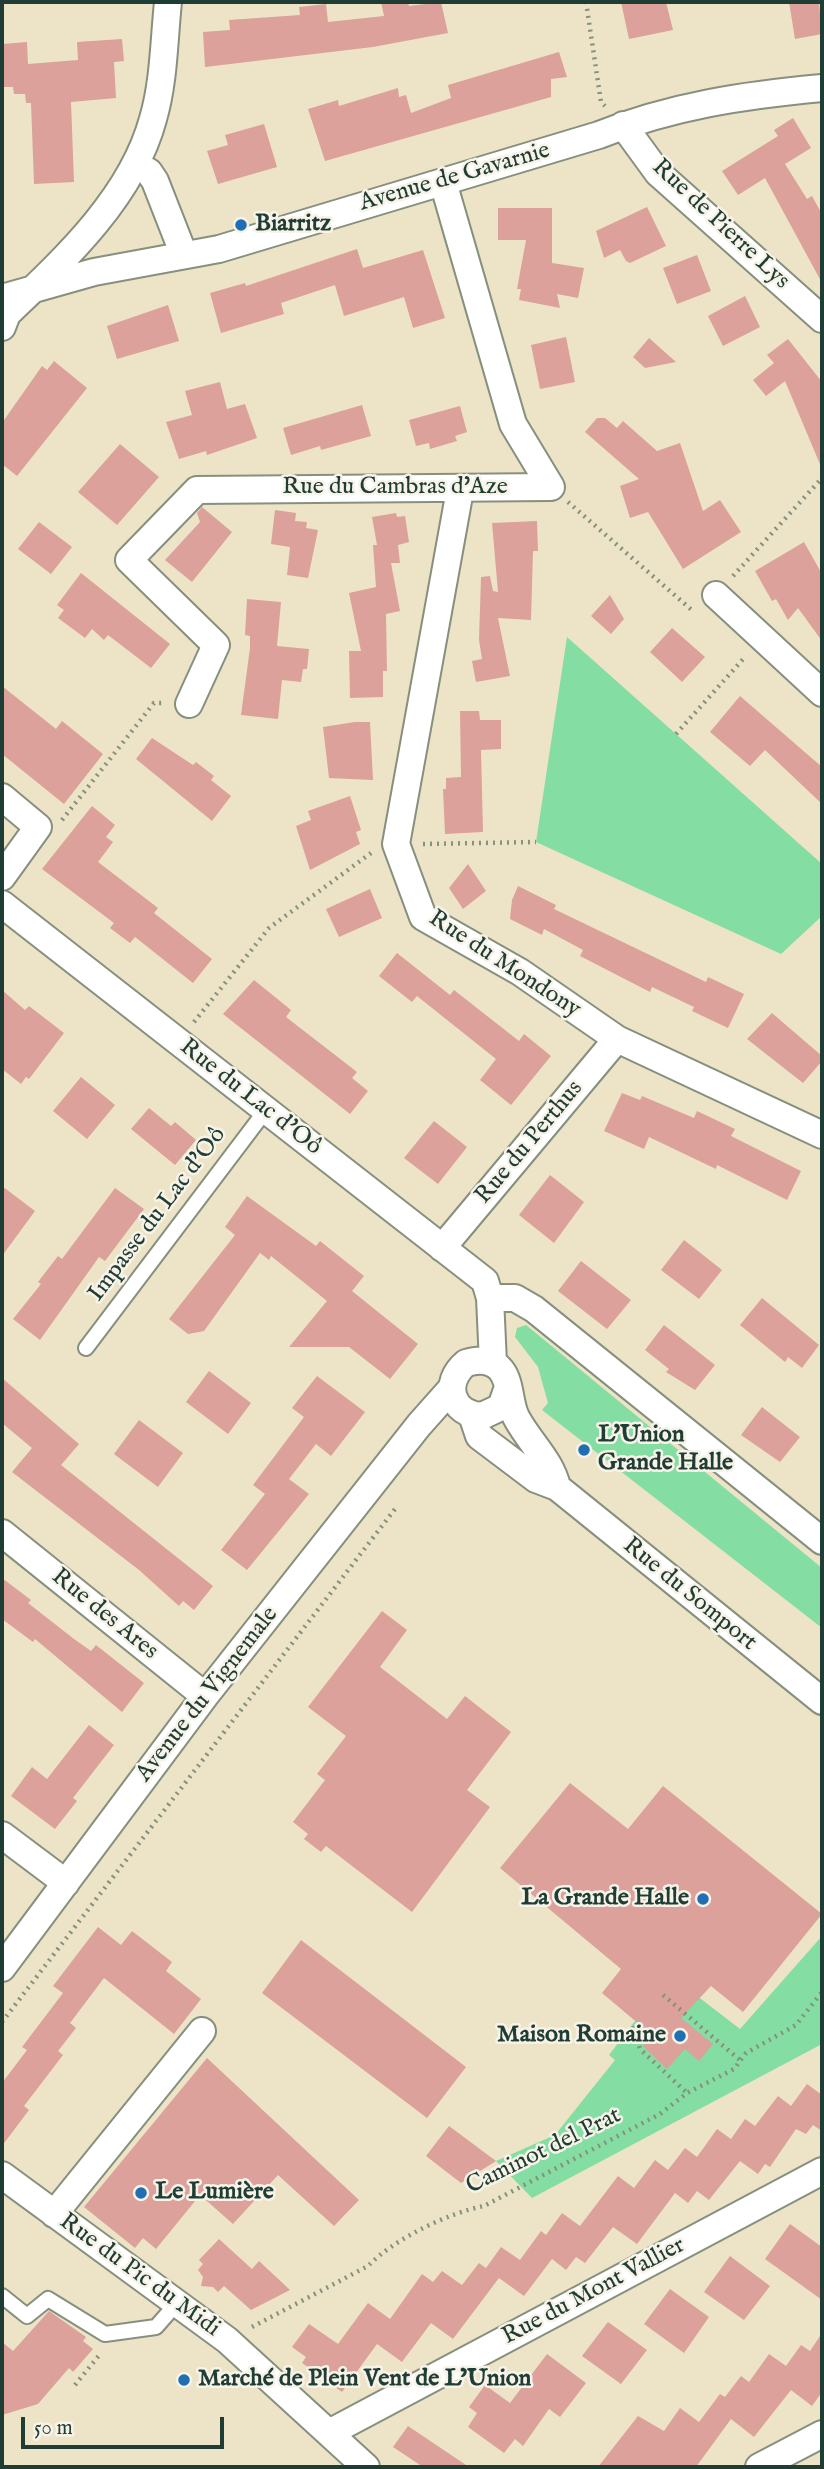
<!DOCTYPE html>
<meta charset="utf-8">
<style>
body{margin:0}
#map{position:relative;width:824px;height:2469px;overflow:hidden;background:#ede4c7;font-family:"IM FELL English",serif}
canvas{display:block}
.frame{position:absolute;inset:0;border:4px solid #1f3d34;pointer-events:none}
.scale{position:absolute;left:21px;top:2417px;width:203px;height:32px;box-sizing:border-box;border:4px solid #1f3d34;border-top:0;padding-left:9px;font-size:21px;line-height:24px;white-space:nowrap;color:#1f3d34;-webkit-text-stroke:5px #f7f3e8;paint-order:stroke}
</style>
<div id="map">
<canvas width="824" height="2469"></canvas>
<div class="frame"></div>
<div class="scale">50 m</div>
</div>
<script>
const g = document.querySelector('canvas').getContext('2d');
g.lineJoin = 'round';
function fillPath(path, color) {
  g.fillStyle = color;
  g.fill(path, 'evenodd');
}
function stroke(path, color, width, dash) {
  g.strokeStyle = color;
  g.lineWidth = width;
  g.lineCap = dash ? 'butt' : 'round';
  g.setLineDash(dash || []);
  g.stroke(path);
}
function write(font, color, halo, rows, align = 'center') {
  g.font = font + ' "IM FELL English",serif';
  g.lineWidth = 5;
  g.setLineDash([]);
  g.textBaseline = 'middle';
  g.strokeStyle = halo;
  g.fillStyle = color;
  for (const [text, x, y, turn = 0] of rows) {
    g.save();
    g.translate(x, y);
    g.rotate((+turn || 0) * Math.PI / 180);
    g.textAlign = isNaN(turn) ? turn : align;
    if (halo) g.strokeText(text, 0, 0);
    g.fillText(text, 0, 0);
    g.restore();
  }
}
fillPath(new Path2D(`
 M 567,637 L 822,864 L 822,916 L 781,954 L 536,842 Z
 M 526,1325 L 822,1568 L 822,1628 L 542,1410 L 548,1403 L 538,1367 L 515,1337 L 517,1328 Z
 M 822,1936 L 822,2044 L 532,2198 L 496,2161 L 555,2135 L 615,2060 L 609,2055 L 670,1975 L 740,2029 Z`), '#84dda2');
fillPath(new Path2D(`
 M 381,2 L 408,2 L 409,6 L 441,2 L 448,33 L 373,47 L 205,67 L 203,32 L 230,30 L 229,20 L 300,15 L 299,7 L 326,4 L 328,22 L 384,16 Z
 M 621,2 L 666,2 L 673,30 L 629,39 Z
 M 789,2 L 819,2 L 822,34 L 795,39 Z
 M 122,39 L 124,61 L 114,62 L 116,98 L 71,102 L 74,182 L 34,184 L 31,103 L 26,103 L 25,94 L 14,94 L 13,87 L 2,87 L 2,44 L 27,42 L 28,64 L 78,60 L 77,42 Z
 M 559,52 L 567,77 L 551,79 L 551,97 L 325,161 L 308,109 L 338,100 L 339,106 L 398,88 L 399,97 L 406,95 L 411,113 L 451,98 L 448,85 Z
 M 793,118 L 811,148 L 785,164 L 807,199 L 812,196 L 822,214 L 822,283 L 765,178 L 738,195 L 722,171 L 778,136 L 774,130 Z
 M 264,124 L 277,167 L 218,184 L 207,151 L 228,145 L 225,135 Z
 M 647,207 L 666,246 L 630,263 L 626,261 L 620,250 L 604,258 L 596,231 Z
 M 498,208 L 552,208 L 552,263 L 584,268 L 578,298 L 557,294 L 560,308 L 519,300 L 521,289 L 517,289 L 526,240 L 498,240 Z
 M 357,249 L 363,268 L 423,250 L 445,318 L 413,328 L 404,297 L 344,316 L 335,285 L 281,303 L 284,314 L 221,333 L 210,293 L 245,283 L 246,286 Z
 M 697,255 L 711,291 L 677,304 L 663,268 Z
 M 745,296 L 760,327 L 723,346 L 708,316 Z
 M 168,305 L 179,341 L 117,359 L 107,326 Z
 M 566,337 L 575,382 L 540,389 L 531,345 Z
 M 649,338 L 676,362 L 645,368 L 633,357 Z
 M 788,339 L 822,382 L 822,469 L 785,381 L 766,396 L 753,380 L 774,363 L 767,355 Z
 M 54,361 L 87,388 L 17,476 L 2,464 L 2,423 L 42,366 L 47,370 Z
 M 220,382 L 227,409 L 245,404 L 257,438 L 207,455 L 206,451 L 179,459 L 166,422 L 192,415 L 185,391 Z
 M 362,405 L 371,436 L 321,450 L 320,446 L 291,455 L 283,428 Z
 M 460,406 L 467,432 L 455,436 L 457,441 L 430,449 L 429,443 L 416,446 L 409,420 Z
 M 597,418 L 605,418 L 617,428 L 623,421 L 657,451 L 680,443 L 703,511 L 720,500 L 741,532 L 683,569 L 648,512 L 630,518 L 620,486 L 639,479 L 585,432 Z
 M 120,444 L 159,477 L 117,525 L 78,492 Z
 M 202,507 L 232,532 L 192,582 L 165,560 L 200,522 L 197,513 Z
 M 275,510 L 296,513 L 295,521 L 307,522 L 306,528 L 318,530 L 308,578 L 287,575 L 290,547 L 271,544 Z
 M 396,513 L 397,517 L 405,516 L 409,542 L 398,545 L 400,563 L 391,563 L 400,611 L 386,614 L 387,671 L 383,671 L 383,697 L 350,698 L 349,651 L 361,651 L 349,593 L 376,587 L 373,545 L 377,545 L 372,517 Z
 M 537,521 L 538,551 L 533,551 L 531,620 L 498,618 L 510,676 L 476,682 L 472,661 L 482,659 L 479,640 L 481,577 L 490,576 L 493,591 L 498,592 L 492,523 Z
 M 39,522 L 72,547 L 51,574 L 18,549 Z
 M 804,542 L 822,574 L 822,641 L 798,608 L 788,620 L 776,599 L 772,601 L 755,571 Z
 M 81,573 L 170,644 L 151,668 L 108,635 L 104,640 L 92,629 L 85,638 L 58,618 L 64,610 L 57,605 Z
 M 610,595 L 624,619 L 611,634 L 591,616 Z
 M 247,599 L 281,602 L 277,646 L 309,649 L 307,669 L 303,669 L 301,682 L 282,680 L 278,719 L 241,715 L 250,648 L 250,636 L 245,635 Z
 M 672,628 L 705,657 L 682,682 L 650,652 Z
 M 2,686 L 56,729 L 62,721 L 103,754 L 64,804 L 2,754 Z
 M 740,696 L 822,767 L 822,804 L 765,750 L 750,766 L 710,732 Z
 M 460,711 L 479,711 L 480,720 L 501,720 L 501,749 L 481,750 L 483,832 L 445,834 L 443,789 L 446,789 L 446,778 L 461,777 Z
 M 355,722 L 370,722 L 373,780 L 329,778 L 323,727 Z
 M 152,738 L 193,765 L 196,762 L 214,776 L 211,780 L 231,796 L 212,821 L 136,759 Z
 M 350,796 L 361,830 L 356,832 L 360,844 L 310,870 L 296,826 L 311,820 L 308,811 Z
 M 92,806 L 115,825 L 106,837 L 113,842 L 98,862 L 158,908 L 154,913 L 212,959 L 193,983 L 135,937 L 130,943 L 110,928 L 114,923 L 42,869 Z
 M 468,864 L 486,891 L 463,909 L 449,888 Z
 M 518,886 L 556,905 L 554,909 L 706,982 L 708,977 L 744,994 L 728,1028 L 692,1011 L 694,1007 L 652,987 L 650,992 L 580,956 L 583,950 L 544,929 L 542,935 L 510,919 L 512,900 Z
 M 370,889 L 382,918 L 339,937 L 326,909 Z
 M 397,953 L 450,995 L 454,990 L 519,1041 L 524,1034 L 551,1056 L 511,1105 L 480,1080 L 496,1059 L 417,996 L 412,1002 L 379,976 Z
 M 254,980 L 291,1010 L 286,1017 L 357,1072 L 352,1078 L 368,1091 L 350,1114 L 223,1014 Z
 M 2,990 L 25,1010 L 29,1006 L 64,1033 L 29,1079 L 26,1077 L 21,1084 L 2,1069 Z
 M 772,1013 L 822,1056 L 822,1061 L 803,1083 L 747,1039 Z
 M 81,1077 L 115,1105 L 87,1139 L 53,1111 Z
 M 622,1093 L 640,1100 L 642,1096 L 694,1118 L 697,1111 L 735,1129 L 731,1136 L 801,1171 L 787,1200 L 717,1165 L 716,1169 L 649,1137 L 644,1149 L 604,1131 Z
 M 149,1108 L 171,1126 L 175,1122 L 196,1140 L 175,1165 L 131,1129 Z
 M 434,1121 L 467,1147 L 438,1184 L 404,1158 Z
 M 550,1175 L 584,1202 L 554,1243 L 519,1215 Z
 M 2,1186 L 35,1211 L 2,1256 Z
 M 115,1188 L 144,1209 L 105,1261 L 99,1257 L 40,1340 L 13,1319 L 41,1284 L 38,1282 L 58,1256 L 62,1259 Z
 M 247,1196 L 316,1246 L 320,1241 L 364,1276 L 352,1291 L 418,1344 L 390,1379 L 349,1347 L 289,1347 L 327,1301 L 271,1256 L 269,1260 L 260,1253 L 204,1331 L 188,1334 L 169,1319 L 235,1235 L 225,1227 Z
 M 684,1240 L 722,1270 L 699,1299 L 661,1270 Z
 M 581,1261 L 631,1300 L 607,1329 L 558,1291 Z
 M 762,1298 L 819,1345 L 802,1368 L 788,1357 L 785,1362 L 740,1325 Z
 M 664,1325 L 715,1365 L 695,1390 L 666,1372 L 669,1369 L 645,1350 Z
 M 209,1371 L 251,1403 L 228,1434 L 186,1402 Z
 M 317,1376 L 365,1412 L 331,1456 L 316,1444 L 289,1479 L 309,1494 L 247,1570 L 221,1550 L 265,1494 L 253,1485 L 304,1417 L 292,1408 Z
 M 2,1378 L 79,1444 L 61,1465 L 213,1586 L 194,1610 L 183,1601 L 179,1606 L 139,1570 L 12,1472 L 32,1448 L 2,1423 Z
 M 762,1407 L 800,1437 L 780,1462 L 741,1435 Z
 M 139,1420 L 183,1453 L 158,1487 L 114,1454 Z
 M 2,1578 L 31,1600 L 28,1603 L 74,1639 L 91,1651 L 96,1645 L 144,1683 L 122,1712 L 35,1639 L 33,1642 L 2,1619 Z
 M 382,1611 L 407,1630 L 380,1667 L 447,1719 L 465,1696 L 511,1732 L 467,1790 L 490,1807 L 412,1912 L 326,1846 L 321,1852 L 304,1839 L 308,1834 L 293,1822 L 325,1780 L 317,1774 L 346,1736 L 308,1707 Z
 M 89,1725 L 114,1745 L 73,1798 L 77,1801 L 55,1829 L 11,1796 L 32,1767 L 47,1779 Z
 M 570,1783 L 628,1829 L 663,1786 L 822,1914 L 743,2012 L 711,1986 L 681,2018 L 713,2044 L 699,2061 L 685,2049 L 667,2069 L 643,2046 L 652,2035 L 602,1993 L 621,1969 L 500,1868 Z
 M 98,1927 L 121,1945 L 132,1931 L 172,1962 L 166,1971 L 201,1999 L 174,2034 L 104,1978 L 70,2023 L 76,2028 L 58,2051 L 63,2055 L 24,2106 L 29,2110 L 2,2146 L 2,2083 L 27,2050 L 22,2047 L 63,1993 L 53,1986 Z
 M 301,1940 L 466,2067 L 427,2118 L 262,1993 Z
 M 207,2058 L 359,2200 L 334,2226 L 278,2175 L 233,2224 L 200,2195 L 156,2249 L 143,2238 L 135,2248 L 84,2207 Z
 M 807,2084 L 822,2095 L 822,2131 L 813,2125 L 806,2134 L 796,2129 L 770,2167 L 765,2164 L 758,2174 L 740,2161 L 709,2200 L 697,2191 L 688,2203 L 675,2193 L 637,2244 L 613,2227 L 585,2263 L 576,2257 L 566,2270 L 552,2259 L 524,2296 L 499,2278 L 453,2339 L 431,2323 L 402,2362 L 377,2344 L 342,2392 L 302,2363 L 306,2357 L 292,2347 L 309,2324 L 338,2344 L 368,2303 L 390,2319 L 422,2274 L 433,2282 L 442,2271 L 462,2285 L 479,2263 L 486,2268 L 501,2247 L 520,2260 L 541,2231 L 546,2235 L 562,2213 L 580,2226 L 618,2176 L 634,2188 L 655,2160 L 668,2170 L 685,2148 L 697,2157 L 717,2129 L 731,2139 L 745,2119 L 755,2126 L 778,2096 L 791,2106 Z
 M 449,2126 L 496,2161 L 461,2183 L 426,2156 Z
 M 790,2224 L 822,2247 L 822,2300 L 765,2259 Z
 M 219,2239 L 252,2269 L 259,2261 L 290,2290 L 251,2310 L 224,2286 L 218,2292 L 213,2287 L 201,2286 L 203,2277 L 198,2270 L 203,2264 L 199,2260 Z
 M 730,2256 L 770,2286 L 744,2320 L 704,2292 Z
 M 670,2289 L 709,2317 L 684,2353 L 644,2324 Z
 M 49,2311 L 86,2337 L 83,2341 L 93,2349 L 73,2372 L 69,2368 L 38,2404 L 2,2415 L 2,2342 L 13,2351 Z
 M 608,2322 L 647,2350 L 621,2384 L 582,2356 Z
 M 822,2333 L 822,2392 L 812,2406 L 791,2390 L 754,2437 L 731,2419 L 696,2467 L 598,2467 L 638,2416 L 664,2431 L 680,2408 L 699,2422 L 720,2394 L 725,2397 L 741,2376 L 749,2382 L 769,2354 L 786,2366 L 801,2345 L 810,2351 Z
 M 547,2354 L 586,2383 L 560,2417 L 549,2409 L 523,2446 L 515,2439 L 504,2453 L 468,2427 L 477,2413 L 469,2407 L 485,2385 L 510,2403 Z
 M 408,2426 L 469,2467 L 423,2467 L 393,2447 Z`), '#dba19a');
const lane = new Path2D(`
 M 86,1348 L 266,1110
 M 2,2296 L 27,2316 L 48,2299 L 105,2334 L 156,2327 L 177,2303`);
const street = new Path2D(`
 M 623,125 L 658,173 L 822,319
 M 137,165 L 149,172 L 155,181 L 184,255
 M 2,298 L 94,272 L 219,249 L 599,135 C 671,106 745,95 822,88
 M 2,327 L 7,314 C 65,259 132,197 153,119 C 164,82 164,40 168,2
 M 460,490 L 396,844 L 423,917 L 520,972 L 617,1039 L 822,1135
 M 716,595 L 822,693
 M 189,704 L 216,645 L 129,560 L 197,490 L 551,487 L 513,424 L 443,182
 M 2,797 L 38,827 L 2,877
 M 2,904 L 485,1281 L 490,1298 L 493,1363
 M 442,1248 L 617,1039
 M 490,1298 L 515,1298 L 534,1309 L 822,1541
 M 508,1387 L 501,1407 L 482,1416 C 451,1414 442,1383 466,1363 C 479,1359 492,1359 501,1370 C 511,1382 509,1403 516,1417 C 529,1442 551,1460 557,1487
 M 472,1415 L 479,1436 L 536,1479 L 557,1487 L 822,1701
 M 2,1533 L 205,1696
 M 2,1835 L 66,1883
 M 2,1968 L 205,1696 L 419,1425 L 451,1389
 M 2,2175 L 227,2340 L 366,2467
 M 54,2214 L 202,2031
 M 329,2433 L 822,2171
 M 759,2467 L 822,2434`);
stroke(lane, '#86907e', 18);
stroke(street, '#86907e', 30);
stroke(new Path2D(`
 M 586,2 L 601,102 L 605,106
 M 568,502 L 694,612
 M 733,576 L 822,478
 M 676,734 L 745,657
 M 62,820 L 154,703 L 165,703
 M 423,844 L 536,842
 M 194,1022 L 269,928 L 371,853
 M 663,1995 L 740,2060
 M 2,2022 L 395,1509
 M 633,2026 L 640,2049 L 687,2093
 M 252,2327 L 368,2266 C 394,2239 448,2213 484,2206 L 660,2114 L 687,2093 L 734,2069 L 746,2053 L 796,2025 L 822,1992
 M 75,2385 L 101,2353`), '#86907e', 4.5, [2, 5]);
stroke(lane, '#fff', 14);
stroke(street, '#fff', 26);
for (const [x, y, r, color] of [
 [241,225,7,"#1f6fb2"],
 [584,1450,7,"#1f6fb2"],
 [703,1899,7,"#1f6fb2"],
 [680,2036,7,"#1f6fb2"],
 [141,2193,7,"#1f6fb2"],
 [184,2380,7,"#1f6fb2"]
]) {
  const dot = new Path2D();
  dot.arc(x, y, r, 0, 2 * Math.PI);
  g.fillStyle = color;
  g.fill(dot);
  stroke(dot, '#f7f3e8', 2.5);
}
write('24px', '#1f3d34', '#f7f3e8', [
 ["Avenue de Gavarnie",455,178,-16],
 ["Rue de Pierre Lys",720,225,43],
 ["Rue du Cambras d'Aze",395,488],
 ["Rue du Mondony",504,965,33],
 ["Rue du Lac d'Oô",250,1098,38],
 ["Rue du Perthus",530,1143,-50],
 ["Impasse du Lac d'Oô",158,1215,-53],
 ["Rue du Somport",689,1595,39],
 ["Rue des Ares",104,1615,39],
 ["Avenue du Vignemale",208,1695,-52],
 ["Caminot del Prat",544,2152,-26],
 ["Rue du Pic du Midi",139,2276,36],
 ["Rue du Mont Vallier",594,2292,-28]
]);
write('bold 24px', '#1f3d34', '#f7f3e8', [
 ["Biarritz",255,225],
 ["L'Union",598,1436],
 ["Grande Halle",598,1464],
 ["La Grande Halle",689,1899,"right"],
 ["Maison Romaine",666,2036,"right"],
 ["Le Lumière",155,2193],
 ["Marché de Plein Vent de L’Union",198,2380]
], 'left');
</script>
